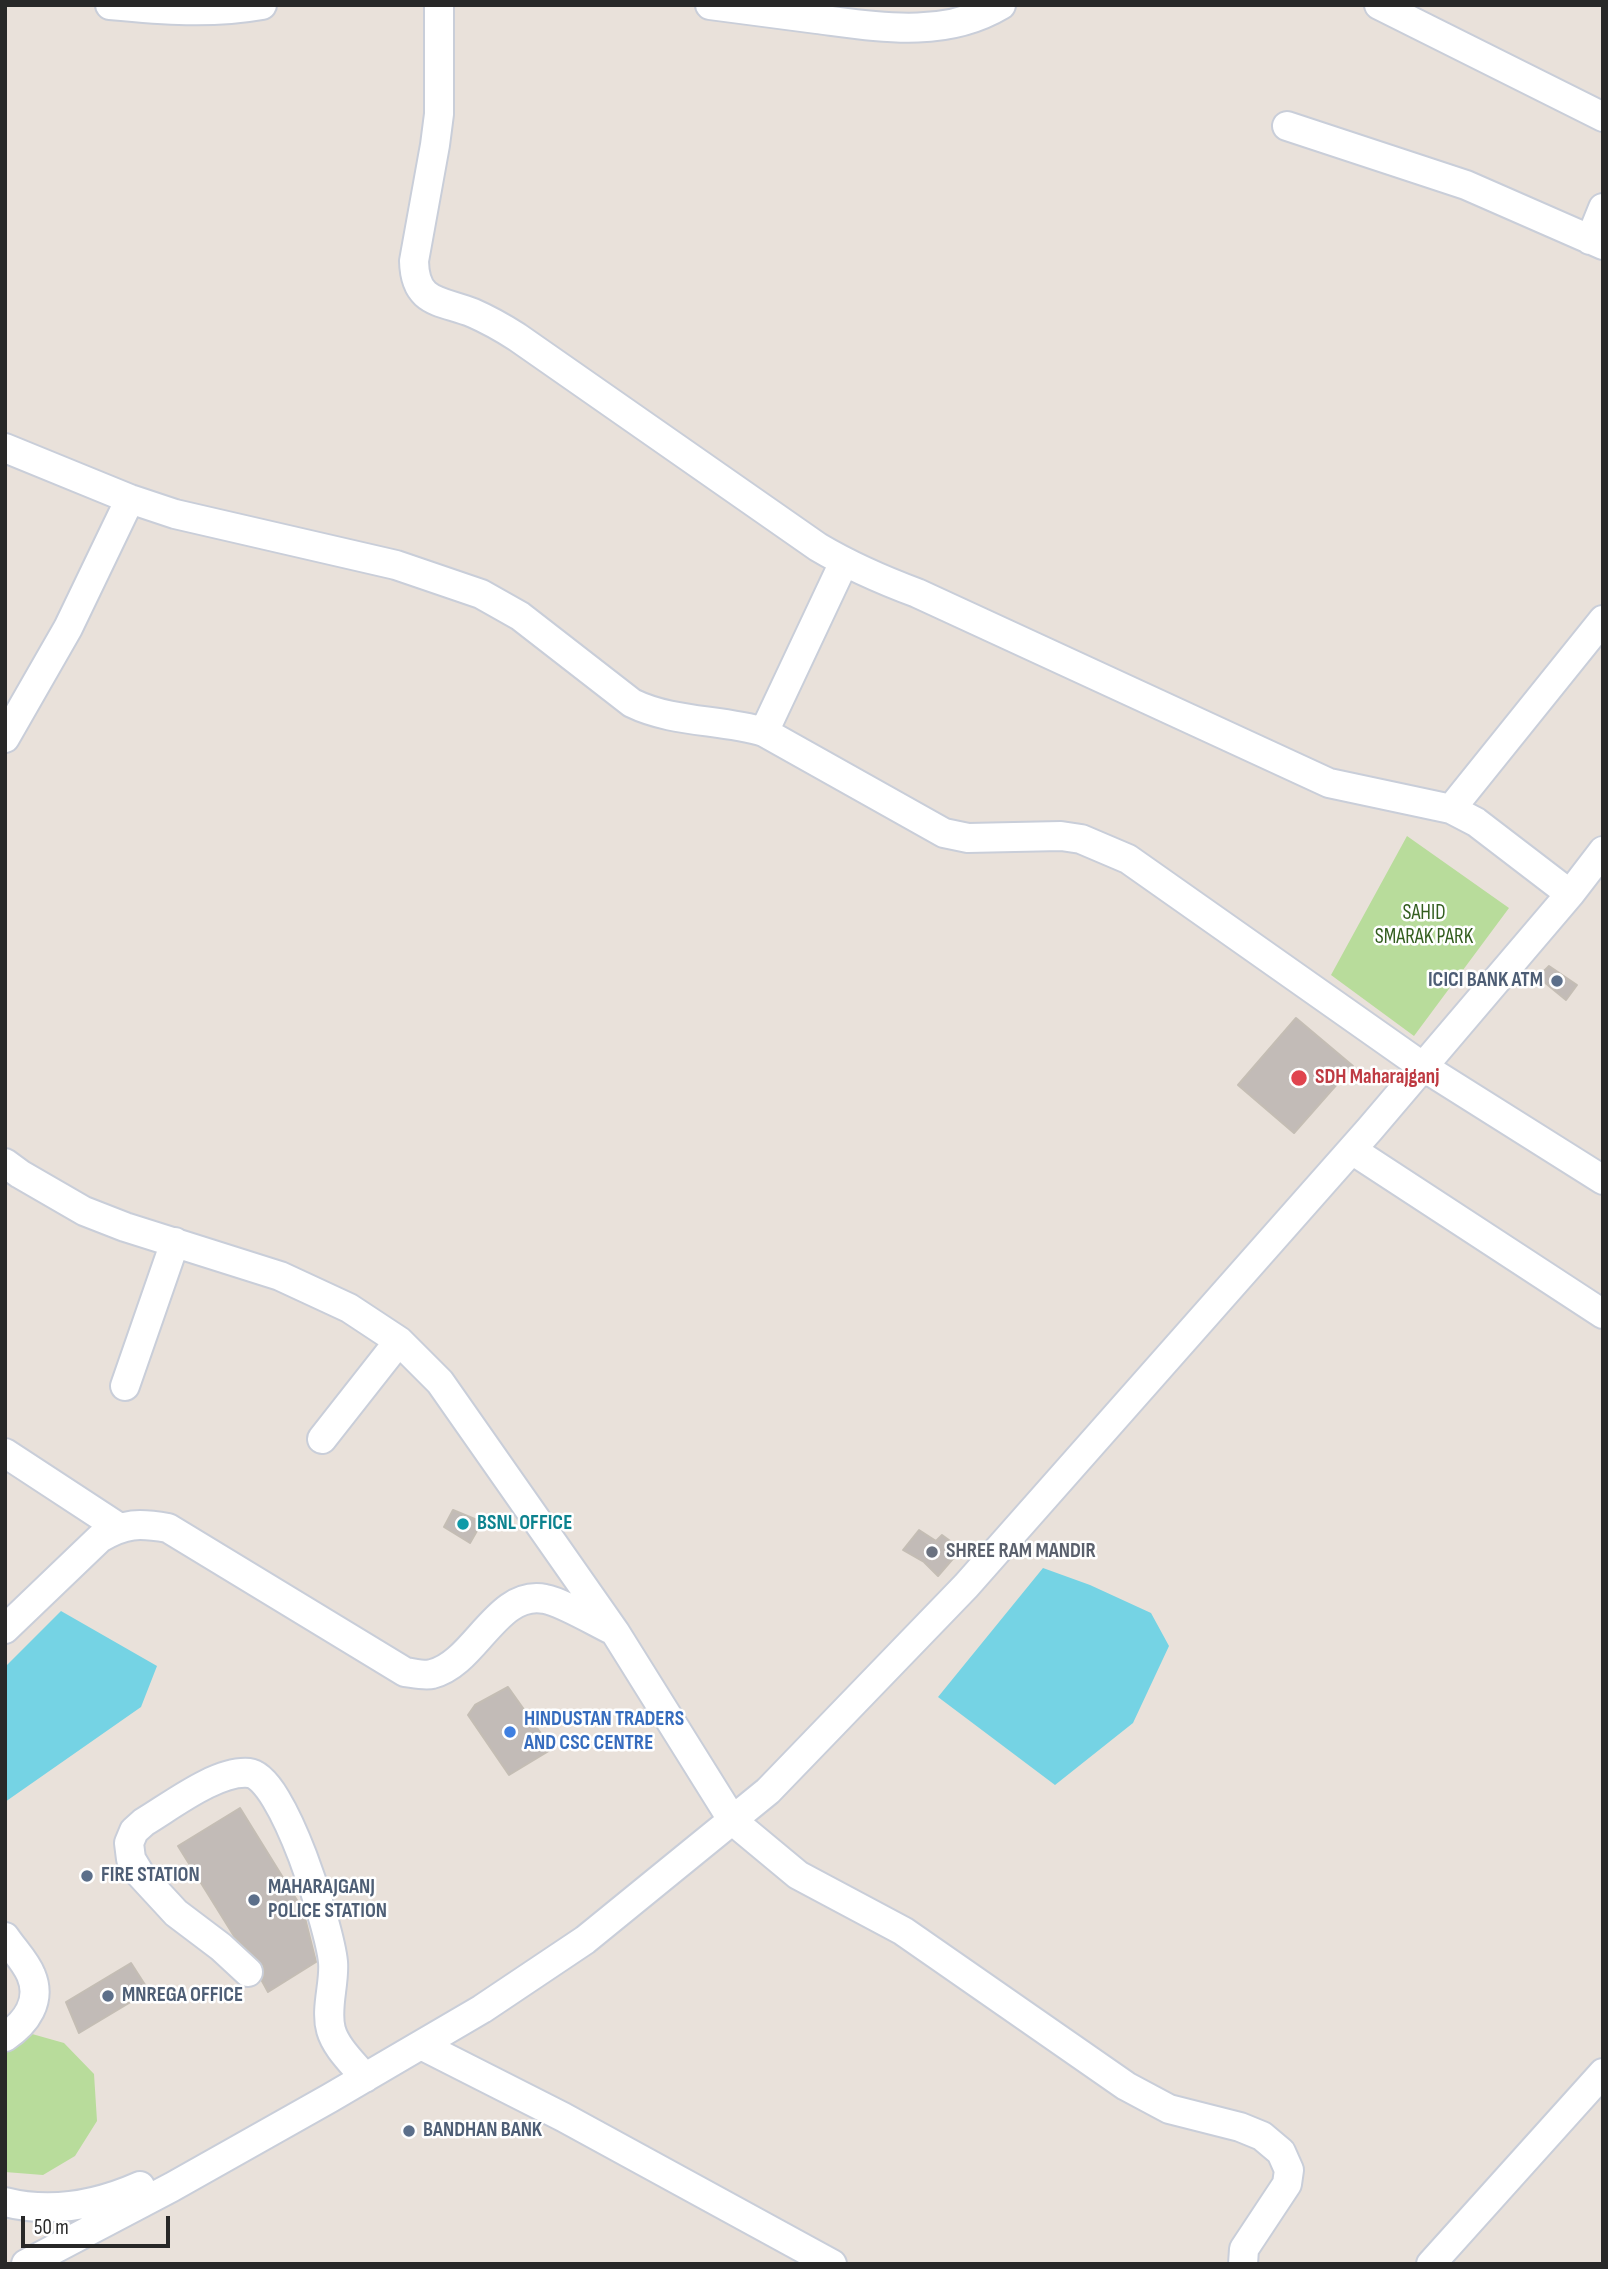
<!DOCTYPE html>
<style>
body{margin:0}
#map{position:relative;width:1608px;height:2269px;overflow:hidden;background:#e9e1da;font-family:"Sofia Sans Condensed",sans-serif}
canvas{display:block}
.frame{position:absolute;inset:0;border:7px solid #282828;pointer-events:none}
.scale{position:absolute;left:21px;top:2216px;width:149px;height:32px;box-sizing:border-box;border:4px solid #282828;border-top:0;padding-left:9px;font-size:21px;line-height:24px;white-space:nowrap;color:#282828;-webkit-text-stroke:5px #fff;paint-order:stroke}
</style>
<div id="map">
<canvas width="1608" height="2269"></canvas>
<div class="frame"></div>
<div class="scale">50 m</div>
</div>
<script>
const g = document.querySelector('canvas').getContext('2d');
g.lineJoin = 'round';
function fillPath(path, color) {
  g.fillStyle = color;
  g.fill(path, 'evenodd');
}
function stroke(path, color, width, dash) {
  g.strokeStyle = color;
  g.lineWidth = width;
  g.lineCap = dash ? 'butt' : 'round';
  g.setLineDash(dash || []);
  g.stroke(path);
}
function write(font, color, halo, rows, align = 'center') {
  g.font = font + ' "Sofia Sans Condensed",sans-serif';
  g.lineWidth = 5;
  g.setLineDash([]);
  g.textBaseline = 'middle';
  g.strokeStyle = halo;
  g.fillStyle = color;
  for (const [text, x, y, turn = 0] of rows) {
    g.save();
    g.translate(x, y);
    g.rotate((+turn || 0) * Math.PI / 180);
    g.textAlign = isNaN(turn) ? turn : align;
    if (halo) g.strokeText(text, 0, 0);
    g.fillText(text, 0, 0);
    g.restore();
  }
}
fillPath(new Path2D(`
 M 1407,836 L 1509,908 L 1414,1036 L 1331,975 Z
 M 25,2032 L 64,2043 L 94,2074 L 97,2121 L 75,2156 L 43,2175 L 5,2172 L 5,2038 Z`), '#b8dc9b');
fillPath(new Path2D(`
 M 1043,1568 L 1090,1585 L 1151,1613 L 1169,1646 L 1133,1723 L 1055,1785 L 938,1697 Z
 M 61,1611 L 157,1666 L 141,1707 L 5,1802 L 5,1667 Z`), '#75d3e4');
const building = new Path2D(`
 M 1549,966 L 1577,985 L 1566,1000 L 1538,977 Z
 M 1296,1018 L 1353,1066 L 1294,1133 L 1238,1085 Z
 M 453,1510 L 482,1522 L 470,1543 L 444,1527 Z
 M 919,1530 L 936,1541 L 942,1535 L 957,1546 L 957,1554 L 938,1576 L 924,1562 L 903,1550 Z
 M 508,1687 L 552,1749 L 509,1775 L 468,1715 L 475,1705 Z
 M 240,1808 L 303,1910 L 316,1962 L 268,1992 L 262,1981 L 264,1975 L 264,1966 L 234,1936 L 178,1846 Z
 M 131,1963 L 149,1991 L 79,2033 L 66,2002 Z`);
fillPath(building, '#c2bbb7');
stroke(building, '#c4bdb4', 2);
const minor = new Path2D(`
 M 110,5 C 162,10 211,14 262,5
 M 439,5 L 439,114 L 435,145 L 414,261 C 415,304 440,300 473,313 C 489,320 503,328 517,337 L 818,547 C 850,566 882,580 917,593 L 1329,783 L 1451,809 L 1476,822 L 1570,894
 M 710,5 C 746,10 781,14 817,19 C 879,27 944,39 1001,5
 M 1379,5 L 1603,117
 M 1287,126 L 1466,185 L 1603,245
 M 1590,240 L 1603,208
 M 5,448 L 130,499 L 175,514 L 396,565 L 481,594 L 520,616 L 632,703 C 673,723 720,719 764,732 L 944,833 L 968,838 L 1061,836 L 1081,839 L 1128,859 L 1422,1066 L 1603,1180
 M 764,732 L 844,562
 M 5,738 L 68,628 L 130,499
 M 1451,809 L 1603,620
 M 1352,1150 L 1603,1314
 M 5,1163 L 20,1174 L 84,1211 L 125,1227 L 280,1276 L 349,1308 L 399,1341 L 440,1382 L 615,1632 L 733,1821 L 798,1875 L 903,1931 L 1126,2086 L 1169,2109 L 1240,2127 L 1262,2136 L 1281,2152 L 1289,2170 L 1287,2184 L 1244,2249 L 1243,2264
 M 125,1386 L 175,1242
 M 322,1439 L 399,1341
 M 5,1453 L 118,1527
 M 5,1629 L 100,1538 C 125,1523 139,1523 168,1528 L 405,1672 C 413,1673 425,1676 432,1674 C 475,1664 497,1589 545,1599 C 562,1602 597,1623 614,1631
 M 5,1937 C 13,1949 26,1962 31,1975 C 42,2001 26,2023 5,2037
 M 248,1972 L 221,1947 L 176,1913 L 140,1874 L 131,1859 L 129,1843 L 134,1831 L 144,1822 C 171,1806 217,1770 249,1773 C 283,1776 330,1929 333,1962 C 335,1983 325,2009 331,2030 C 336,2048 354,2064 365,2078
 M 421,2045 L 563,2117 L 832,2264
 M 5,2202 C 52,2214 97,2205 140,2186
 M 26,2264 L 172,2187 L 330,2098 L 482,2009 L 585,1940 L 768,1791 L 966,1586 L 1370,1129 L 1570,894 L 1603,851
 M 1431,2264 L 1603,2073`);
stroke(minor, '#c9ced9', 32);
stroke(minor, '#fff', 28);
for (const [x, y, r, color] of [
 [1557,981,7,"#5c6f8a"],
 [1299,1078,9,"#e0444e"],
 [463,1524,7,"#0f9aa8"],
 [932,1552,7,"#6b7280"],
 [510,1732,7,"#3f7fe0"],
 [87,1876,7,"#5c6f8a"],
 [254,1900,7,"#5c6f8a"],
 [108,1996,7,"#5c6f8a"],
 [409,2131,7,"#5c6f8a"]
]) {
  const dot = new Path2D();
  dot.arc(x, y, r, 0, 2 * Math.PI);
  g.fillStyle = color;
  g.fill(dot);
  stroke(dot, '#fff', 2.5);
}
write('21px', '#335e1f', '#fff', [
 ["SAHID",1424,914],
 ["SMARAK PARK",1424,938]
]);
write('bold 21px', '#4e5e75', '#fff', [
 ["ICICI BANK ATM",1543,981,"right"],
 ["FIRE STATION",101,1876],
 ["MAHARAJGANJ",268,1888],
 ["POLICE STATION",268,1912],
 ["MNREGA OFFICE",122,1996],
 ["BANDHAN BANK",423,2131]
], 'left');
write('bold 21px', '#be3a42', '#fff', [
 ["SDH Maharajganj",1315,1078]
], 'left');
write('bold 21px', '#0d838f', '#fff', [
 ["BSNL OFFICE",477,1524]
], 'left');
write('bold 21px', '#5b616d', '#fff', [
 ["SHREE RAM MANDIR",946,1552]
], 'left');
write('bold 21px', '#366cbe', '#fff', [
 ["HINDUSTAN TRADERS",524,1720],
 ["AND CSC CENTRE",524,1744]
], 'left');
</script>
